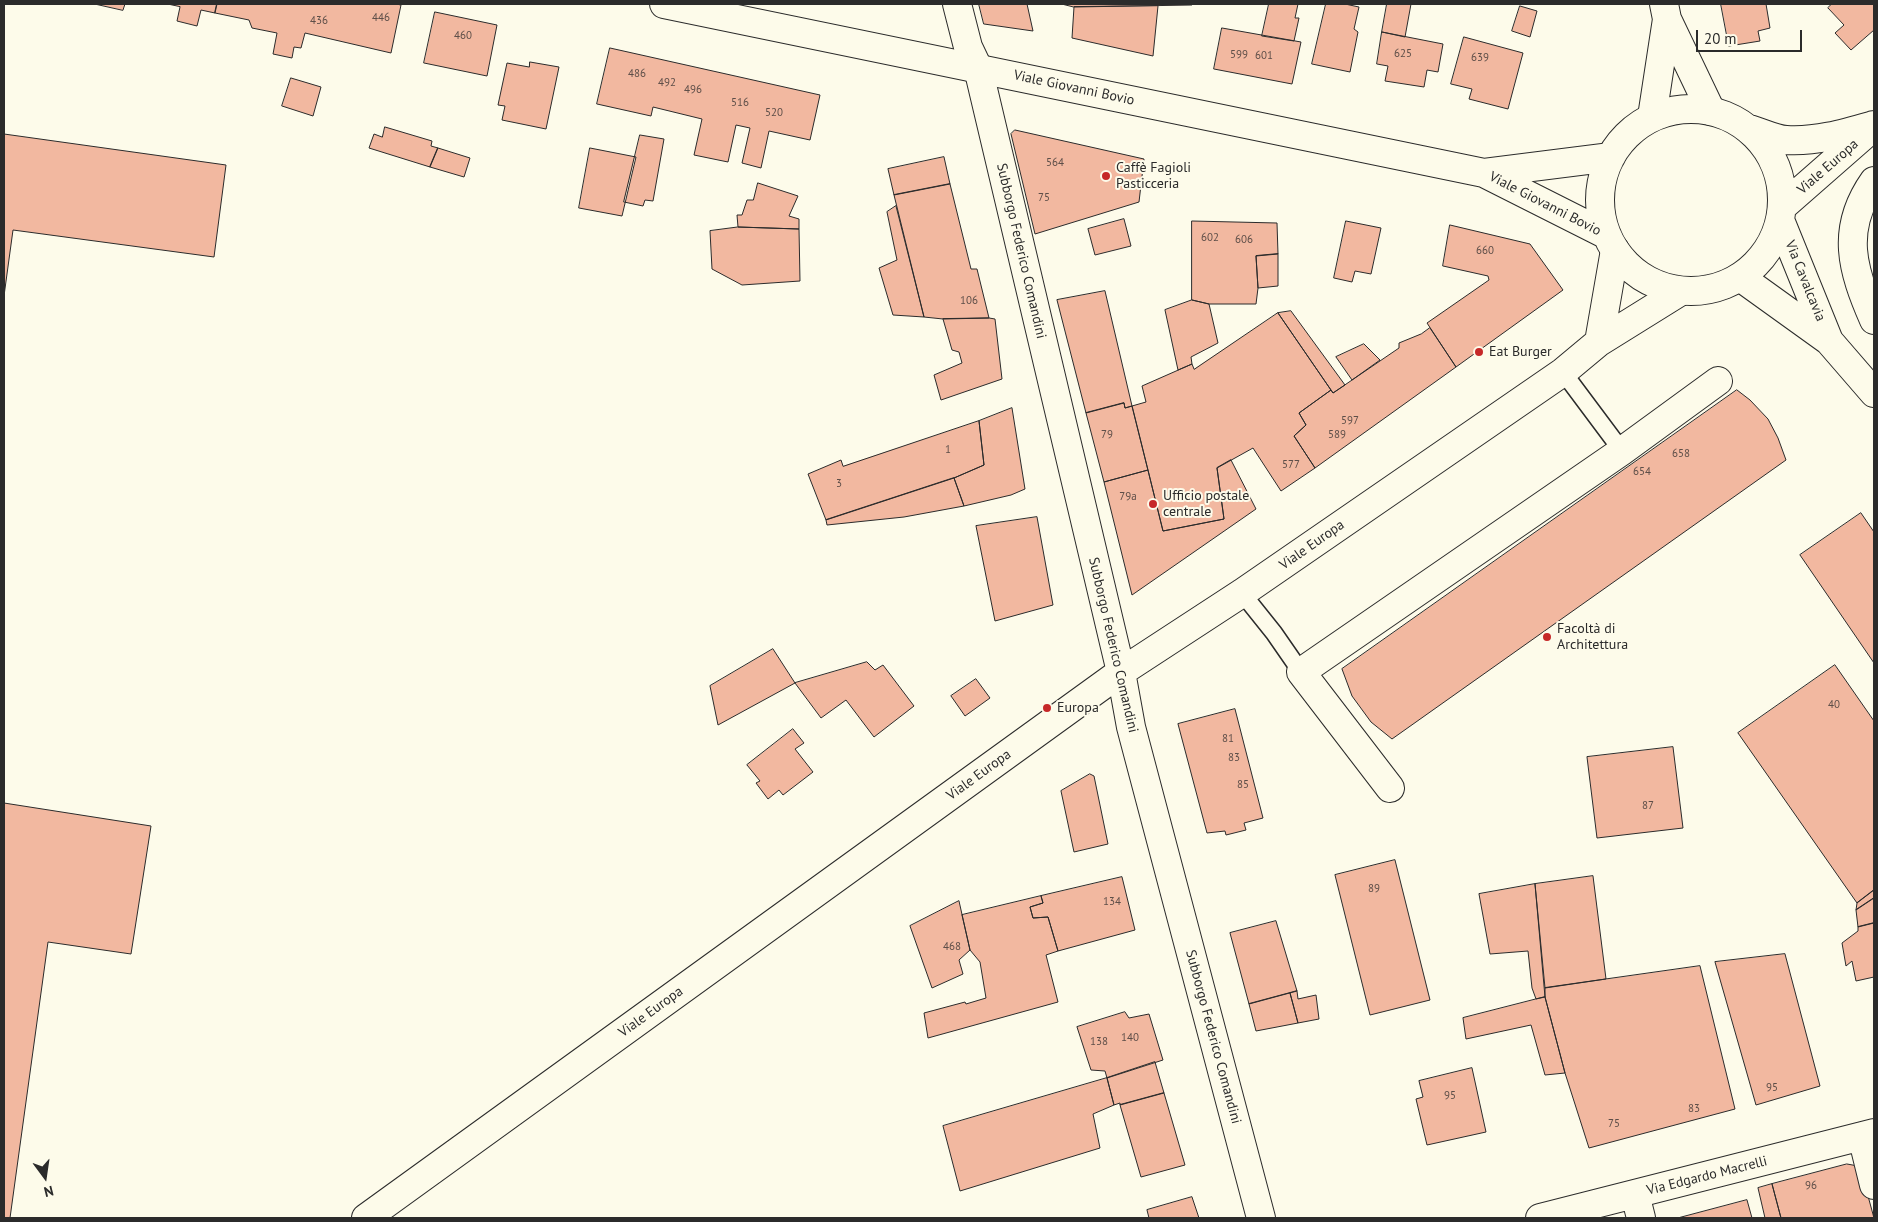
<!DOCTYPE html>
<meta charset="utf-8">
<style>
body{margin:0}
#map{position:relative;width:1878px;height:1222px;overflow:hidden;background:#fdfbea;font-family:"PT Sans",sans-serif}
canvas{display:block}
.frame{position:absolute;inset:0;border:5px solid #2b2b2b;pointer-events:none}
.north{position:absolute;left:20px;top:1152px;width:50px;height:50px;-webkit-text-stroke:4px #fdfbea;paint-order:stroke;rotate:166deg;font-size:14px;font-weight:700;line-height:20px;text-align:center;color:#2b2b2b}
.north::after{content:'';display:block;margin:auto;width:18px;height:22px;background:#2b2b2b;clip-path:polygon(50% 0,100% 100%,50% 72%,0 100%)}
.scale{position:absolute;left:1696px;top:30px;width:106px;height:22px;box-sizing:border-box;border:2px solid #2b2b2b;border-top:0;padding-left:6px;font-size:15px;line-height:18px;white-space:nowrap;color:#2b2b2b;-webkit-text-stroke:4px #fdfbea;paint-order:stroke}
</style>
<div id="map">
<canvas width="1878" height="1222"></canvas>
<div class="frame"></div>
<div class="north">N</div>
<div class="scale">20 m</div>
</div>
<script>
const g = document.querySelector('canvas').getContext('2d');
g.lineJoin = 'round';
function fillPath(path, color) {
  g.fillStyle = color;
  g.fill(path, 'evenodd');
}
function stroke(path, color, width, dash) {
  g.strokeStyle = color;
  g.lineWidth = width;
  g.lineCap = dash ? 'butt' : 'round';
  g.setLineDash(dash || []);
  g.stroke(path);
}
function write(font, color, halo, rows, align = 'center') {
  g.font = font + ' "PT Sans",sans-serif';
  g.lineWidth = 4;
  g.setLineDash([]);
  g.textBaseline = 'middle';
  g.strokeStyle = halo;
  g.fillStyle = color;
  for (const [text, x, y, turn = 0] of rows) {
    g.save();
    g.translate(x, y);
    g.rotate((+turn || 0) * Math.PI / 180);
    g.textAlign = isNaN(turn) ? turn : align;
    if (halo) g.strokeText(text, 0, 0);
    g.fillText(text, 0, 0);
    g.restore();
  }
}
const building = new Path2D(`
 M 95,4 L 125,4 L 123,10 Z
 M 168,4 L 217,4 L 215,13 L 201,10 L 197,26 L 177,21 L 180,7 Z
 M 217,4 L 396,4 L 401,5 L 391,53 L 305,33 L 301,48 L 294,47 L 292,58 L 273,54 L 277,33 L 252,28 L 249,20 L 215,13 Z
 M 979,4 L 1027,4 L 1033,31 L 984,24 Z
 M 1062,4 L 1192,4 L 1192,5 L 1074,7 Z
 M 1269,4 L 1298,4 L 1295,18 L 1299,18 L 1294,41 L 1262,36 Z
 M 1326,4 L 1345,4 L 1359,7 L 1354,29 L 1358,32 L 1350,72 L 1312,64 Z
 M 1387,4 L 1411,4 L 1405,37 L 1382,32 Z
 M 1721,4 L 1766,4 L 1770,28 L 1758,31 L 1760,41 L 1729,46 Z
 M 1832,4 L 1874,4 L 1874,30 L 1851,50 L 1835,33 L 1844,25 L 1828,8 Z
 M 1158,6 L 1153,56 L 1072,38 L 1074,7 Z
 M 1520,6 L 1537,11 L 1530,37 L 1512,31 Z
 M 435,12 L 497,25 L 487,76 L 424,63 Z
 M 1222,28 L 1301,42 L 1292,84 L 1214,69 Z
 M 1382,32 L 1443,44 L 1438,72 L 1427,70 L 1424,87 L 1385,81 L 1388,66 L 1377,64 Z
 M 1464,37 L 1523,53 L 1508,109 L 1469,99 L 1472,89 L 1451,84 Z
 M 610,48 L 820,95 L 810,140 L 769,131 L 761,168 L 742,163 L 750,128 L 736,125 L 728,162 L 694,155 L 702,119 L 653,107 L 651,116 L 597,104 Z
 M 530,62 L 559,67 L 546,129 L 502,120 L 505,106 L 498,105 L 507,63 L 529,67 Z
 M 291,78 L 321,87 L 313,116 L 282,106 Z
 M 385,127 L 432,141 L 431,146 L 438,148 L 430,167 L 369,148 L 374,134 L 382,137 Z
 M 1015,130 L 1144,159 L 1139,202 L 1035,234 L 1011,134 Z
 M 4,134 L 226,165 L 214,257 L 13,230 L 4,296 Z
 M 640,135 L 664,139 L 653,201 L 645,200 L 643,206 L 624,202 Z
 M 438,148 L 470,158 L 464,177 L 430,167 Z
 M 590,148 L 636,157 L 622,216 L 579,208 Z
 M 944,157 L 950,184 L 894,195 L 888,169 Z
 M 758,183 L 798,196 L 789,216 L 799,219 L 799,229 L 738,227 L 737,215 L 742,215 L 747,200 L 753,200 Z
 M 950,184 L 971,269 L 977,269 L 989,318 L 943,319 L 924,317 L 894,195 Z
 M 896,206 L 924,317 L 893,315 L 879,268 L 897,260 L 887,212 Z
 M 1124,219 L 1131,246 L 1095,255 L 1088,229 Z
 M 1192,221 L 1277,223 L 1278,254 L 1256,256 L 1258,288 L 1256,304 L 1209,304 L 1192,300 Z
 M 1346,221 L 1381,228 L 1371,274 L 1355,271 L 1352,282 L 1334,278 Z
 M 1450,225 L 1530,244 L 1563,290 L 1456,367 L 1427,323 L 1489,280 L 1488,276 L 1443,266 Z
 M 738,227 L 799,229 L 800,281 L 742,285 L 712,269 L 710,231 Z
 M 1278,254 L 1278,286 L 1258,288 L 1256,256 Z
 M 1105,291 L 1132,406 L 1125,408 L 1124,403 L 1086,413 L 1057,300 Z
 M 1192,300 L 1209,304 L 1218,343 L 1191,357 L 1192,364 L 1178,370 L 1165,310 Z
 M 1291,311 L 1345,385 L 1333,393 L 1278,313 Z
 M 1278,313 L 1331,390 L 1299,413 L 1306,425 L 1294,436 L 1315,468 L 1281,491 L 1253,448 L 1217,468 L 1224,519 L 1163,531 L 1132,406 L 1146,402 L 1142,386 L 1192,364 L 1194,369 Z
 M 989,318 L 995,319 L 1002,379 L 941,400 L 934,375 L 962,363 L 959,352 L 952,350 L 943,319 Z
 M 1430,328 L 1456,367 L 1315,468 L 1294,436 L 1306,425 L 1299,413 L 1331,390 L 1333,393 L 1399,348 L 1399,343 L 1421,334 Z
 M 1364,344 L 1380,360 L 1352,380 L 1336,357 Z
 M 1737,390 L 1750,400 L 1768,419 L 1778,438 L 1786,460 L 1392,739 L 1371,722 L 1352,696 L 1342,669 Z
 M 1124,403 L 1125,408 L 1132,406 L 1148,470 L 1104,482 L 1086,413 Z
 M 1012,408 L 1025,489 L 1011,495 L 964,506 L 954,478 L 984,465 L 979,421 Z
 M 979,421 L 984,465 L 954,478 L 826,520 L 808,474 L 841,460 L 843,466 Z
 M 1231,460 L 1256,509 L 1132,595 L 1104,482 L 1148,470 L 1163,531 L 1224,519 L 1217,468 Z
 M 954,478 L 964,506 L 904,517 L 827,525 L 826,520 Z
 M 1861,513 L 1874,532 L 1874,663 L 1800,555 Z
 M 1037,517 L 1053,605 L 995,621 L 976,526 Z
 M 773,649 L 795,683 L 718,725 L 710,686 Z
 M 867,662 L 875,670 L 883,665 L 914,706 L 874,737 L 846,700 L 821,718 L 795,683 Z
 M 1835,665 L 1874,721 L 1874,890 L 1857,903 L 1738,733 Z
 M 976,679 L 990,698 L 965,716 L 951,696 Z
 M 1235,709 L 1263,818 L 1244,823 L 1246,830 L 1226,835 L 1225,831 L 1207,833 L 1178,724 Z
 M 793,729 L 804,743 L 795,749 L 813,772 L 783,795 L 779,790 L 768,799 L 756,783 L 760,781 L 747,765 Z
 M 1673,747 L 1683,828 L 1597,838 L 1587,757 Z
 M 1090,774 L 1094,776 L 1108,844 L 1074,852 L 1061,791 Z
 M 4,803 L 151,826 L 131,954 L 48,942 L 10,1218 L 4,1218 Z
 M 1395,860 L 1430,1000 L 1370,1015 L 1335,875 Z
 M 1593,876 L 1606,979 L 1545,988 L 1535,884 Z
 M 1122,877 L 1135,930 L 1058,951 L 1048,917 L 1033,918 L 1030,907 L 1043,903 L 1041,896 Z
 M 1535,884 L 1545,997 L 1536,999 L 1532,988 L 1528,951 L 1490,954 L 1479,894 Z
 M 1874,890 L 1874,898 L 1856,910 L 1857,903 Z
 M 1041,896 L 1043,903 L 1030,907 L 1033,918 L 1048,917 L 1058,951 L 1046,955 L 1058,1002 L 928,1038 L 924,1013 L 965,1002 L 966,1004 L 986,998 L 980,962 L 970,950 L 962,915 Z
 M 1874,898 L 1874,923 L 1858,927 L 1856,910 Z
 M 959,901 L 970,950 L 959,960 L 963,974 L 932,988 L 910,926 Z
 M 1276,921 L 1297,991 L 1249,1004 L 1230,933 Z
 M 1874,923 L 1874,977 L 1856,981 L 1852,961 L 1846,966 L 1842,943 L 1858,931 L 1858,927 Z
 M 1785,954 L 1820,1086 L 1756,1105 L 1715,962 Z
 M 1700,966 L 1735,1109 L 1589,1148 L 1565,1073 L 1545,997 L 1545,988 Z
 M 1297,991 L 1298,999 L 1316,995 L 1319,1019 L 1298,1023 L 1290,993 Z
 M 1290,993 L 1298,1023 L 1256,1031 L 1249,1004 Z
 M 1545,997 L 1565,1073 L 1545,1075 L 1531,1025 L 1466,1039 L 1463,1018 Z
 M 1125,1012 L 1129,1018 L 1149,1014 L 1163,1060 L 1107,1078 L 1105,1071 L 1091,1070 L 1077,1027 Z
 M 1155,1062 L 1164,1093 L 1120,1105 L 1120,1103 L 1114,1105 L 1107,1078 Z
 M 1472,1068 L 1486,1132 L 1427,1145 L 1416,1099 L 1423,1097 L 1419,1081 Z
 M 1107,1078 L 1114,1105 L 1093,1114 L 1100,1148 L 960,1191 L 943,1126 Z
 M 1164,1093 L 1185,1165 L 1141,1177 L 1120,1105 Z
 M 1847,1164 L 1858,1166 L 1862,1174 L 1874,1218 L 1781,1218 L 1772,1184 Z
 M 1772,1184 L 1781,1218 L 1765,1218 L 1758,1188 Z
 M 1192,1197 L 1199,1218 L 1149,1218 L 1147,1210 Z
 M 1747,1200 L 1752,1218 L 1678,1218 Z`);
fillPath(building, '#f2b8a0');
stroke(building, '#2b2b2b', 1);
const service = new Path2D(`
 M 1563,372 L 1622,451
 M 1242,593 L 1274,633 L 1301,672`);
const minor = new Path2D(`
 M 957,4 L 968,47 L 978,68 L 1121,672 L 1131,727 L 1261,1218
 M 1664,4 L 1667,19 L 1711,111
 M 1652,117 L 1667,19
 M 1874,181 C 1840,229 1852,270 1874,320
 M 1599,342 L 1615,250
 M 1390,788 L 1301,672 L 1622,451 L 1718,381
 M 1862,1136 L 1874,1185
 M 1635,1194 L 1641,1218
 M 366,1218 L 1121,672 L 1242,593 L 1563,372 L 1599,342 L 1681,291
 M 1540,1218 L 1874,1133`);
const secondary = new Path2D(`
 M 664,4 L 1484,173 L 1607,235
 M1600 200a91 91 0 1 1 182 0a91 91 0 1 1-182 0Z
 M 1749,129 C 1761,132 1774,139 1786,140 C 1816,142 1846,133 1874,125
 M 1484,173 L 1611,157
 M 1782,207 L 1871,129
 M 1780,220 L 1829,341
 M 1740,277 L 1829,341 L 1874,393`);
stroke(service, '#2b2b2b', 19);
stroke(minor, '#2b2b2b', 30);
stroke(secondary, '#2b2b2b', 30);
stroke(service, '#fdfbea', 16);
stroke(minor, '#fdfbea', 28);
stroke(secondary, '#fdfbea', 28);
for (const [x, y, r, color] of [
 [1106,176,5,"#c62828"],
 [1479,352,5,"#c62828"],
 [1153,504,5,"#c62828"],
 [1547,637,5,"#c62828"],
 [1047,708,5,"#c62828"]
]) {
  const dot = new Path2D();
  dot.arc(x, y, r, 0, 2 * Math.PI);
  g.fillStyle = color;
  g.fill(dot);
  stroke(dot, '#fdfbea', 2);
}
write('11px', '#5d4e48', null, [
 ["446",381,18],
 ["436",319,21],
 ["460",463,36],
 ["625",1403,54],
 ["599",1239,55],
 ["601",1264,56],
 ["639",1480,58],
 ["486",637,74],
 ["492",667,83],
 ["496",693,90],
 ["516",740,103],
 ["520",774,113],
 ["564",1055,163],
 ["75",1044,198],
 ["602",1210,238],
 ["606",1244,240],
 ["660",1485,251],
 ["106",969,301],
 ["597",1350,421],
 ["79",1107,435],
 ["589",1337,435],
 ["1",948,450],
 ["658",1681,454],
 ["577",1291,465],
 ["654",1642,472],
 ["3",839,484],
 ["79a",1128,497],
 ["40",1834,705],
 ["81",1228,739],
 ["83",1234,758],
 ["85",1243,785],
 ["87",1648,806],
 ["89",1374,889],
 ["134",1112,902],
 ["468",952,947],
 ["140",1130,1038],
 ["138",1099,1042],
 ["95",1772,1088],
 ["95",1450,1096],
 ["83",1694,1109],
 ["75",1614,1124],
 ["96",1811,1186]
]);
write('14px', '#2b2b2b', '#fdfbea', [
 ["Viale Giovanni Bovio",1074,88,12],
 ["Viale Europa",1828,167,-41],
 ["Viale Giovanni Bovio",1545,204,27],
 ["Subborgo Federico Comandini",1021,251,77],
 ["Via Cavalcavia",1805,281,68],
 ["Viale Europa",1312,545,-35],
 ["Subborgo Federico Comandini",1113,645,77],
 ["Viale Europa",979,775,-36],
 ["Viale Europa",651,1012,-36],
 ["Subborgo Federico Comandini",1213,1037,75],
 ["Via Edgardo Macrelli",1707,1176,-14]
]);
write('14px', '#2b2b2b', '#fdfbea', [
 ["Caffè Fagioli",1116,168],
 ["Pasticceria",1116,184],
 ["Eat Burger",1489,352],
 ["Ufficio postale",1163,496],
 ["centrale",1163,512],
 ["Facoltà di",1557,629],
 ["Architettura",1557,645],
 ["Europa",1057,708]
], 'left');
</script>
